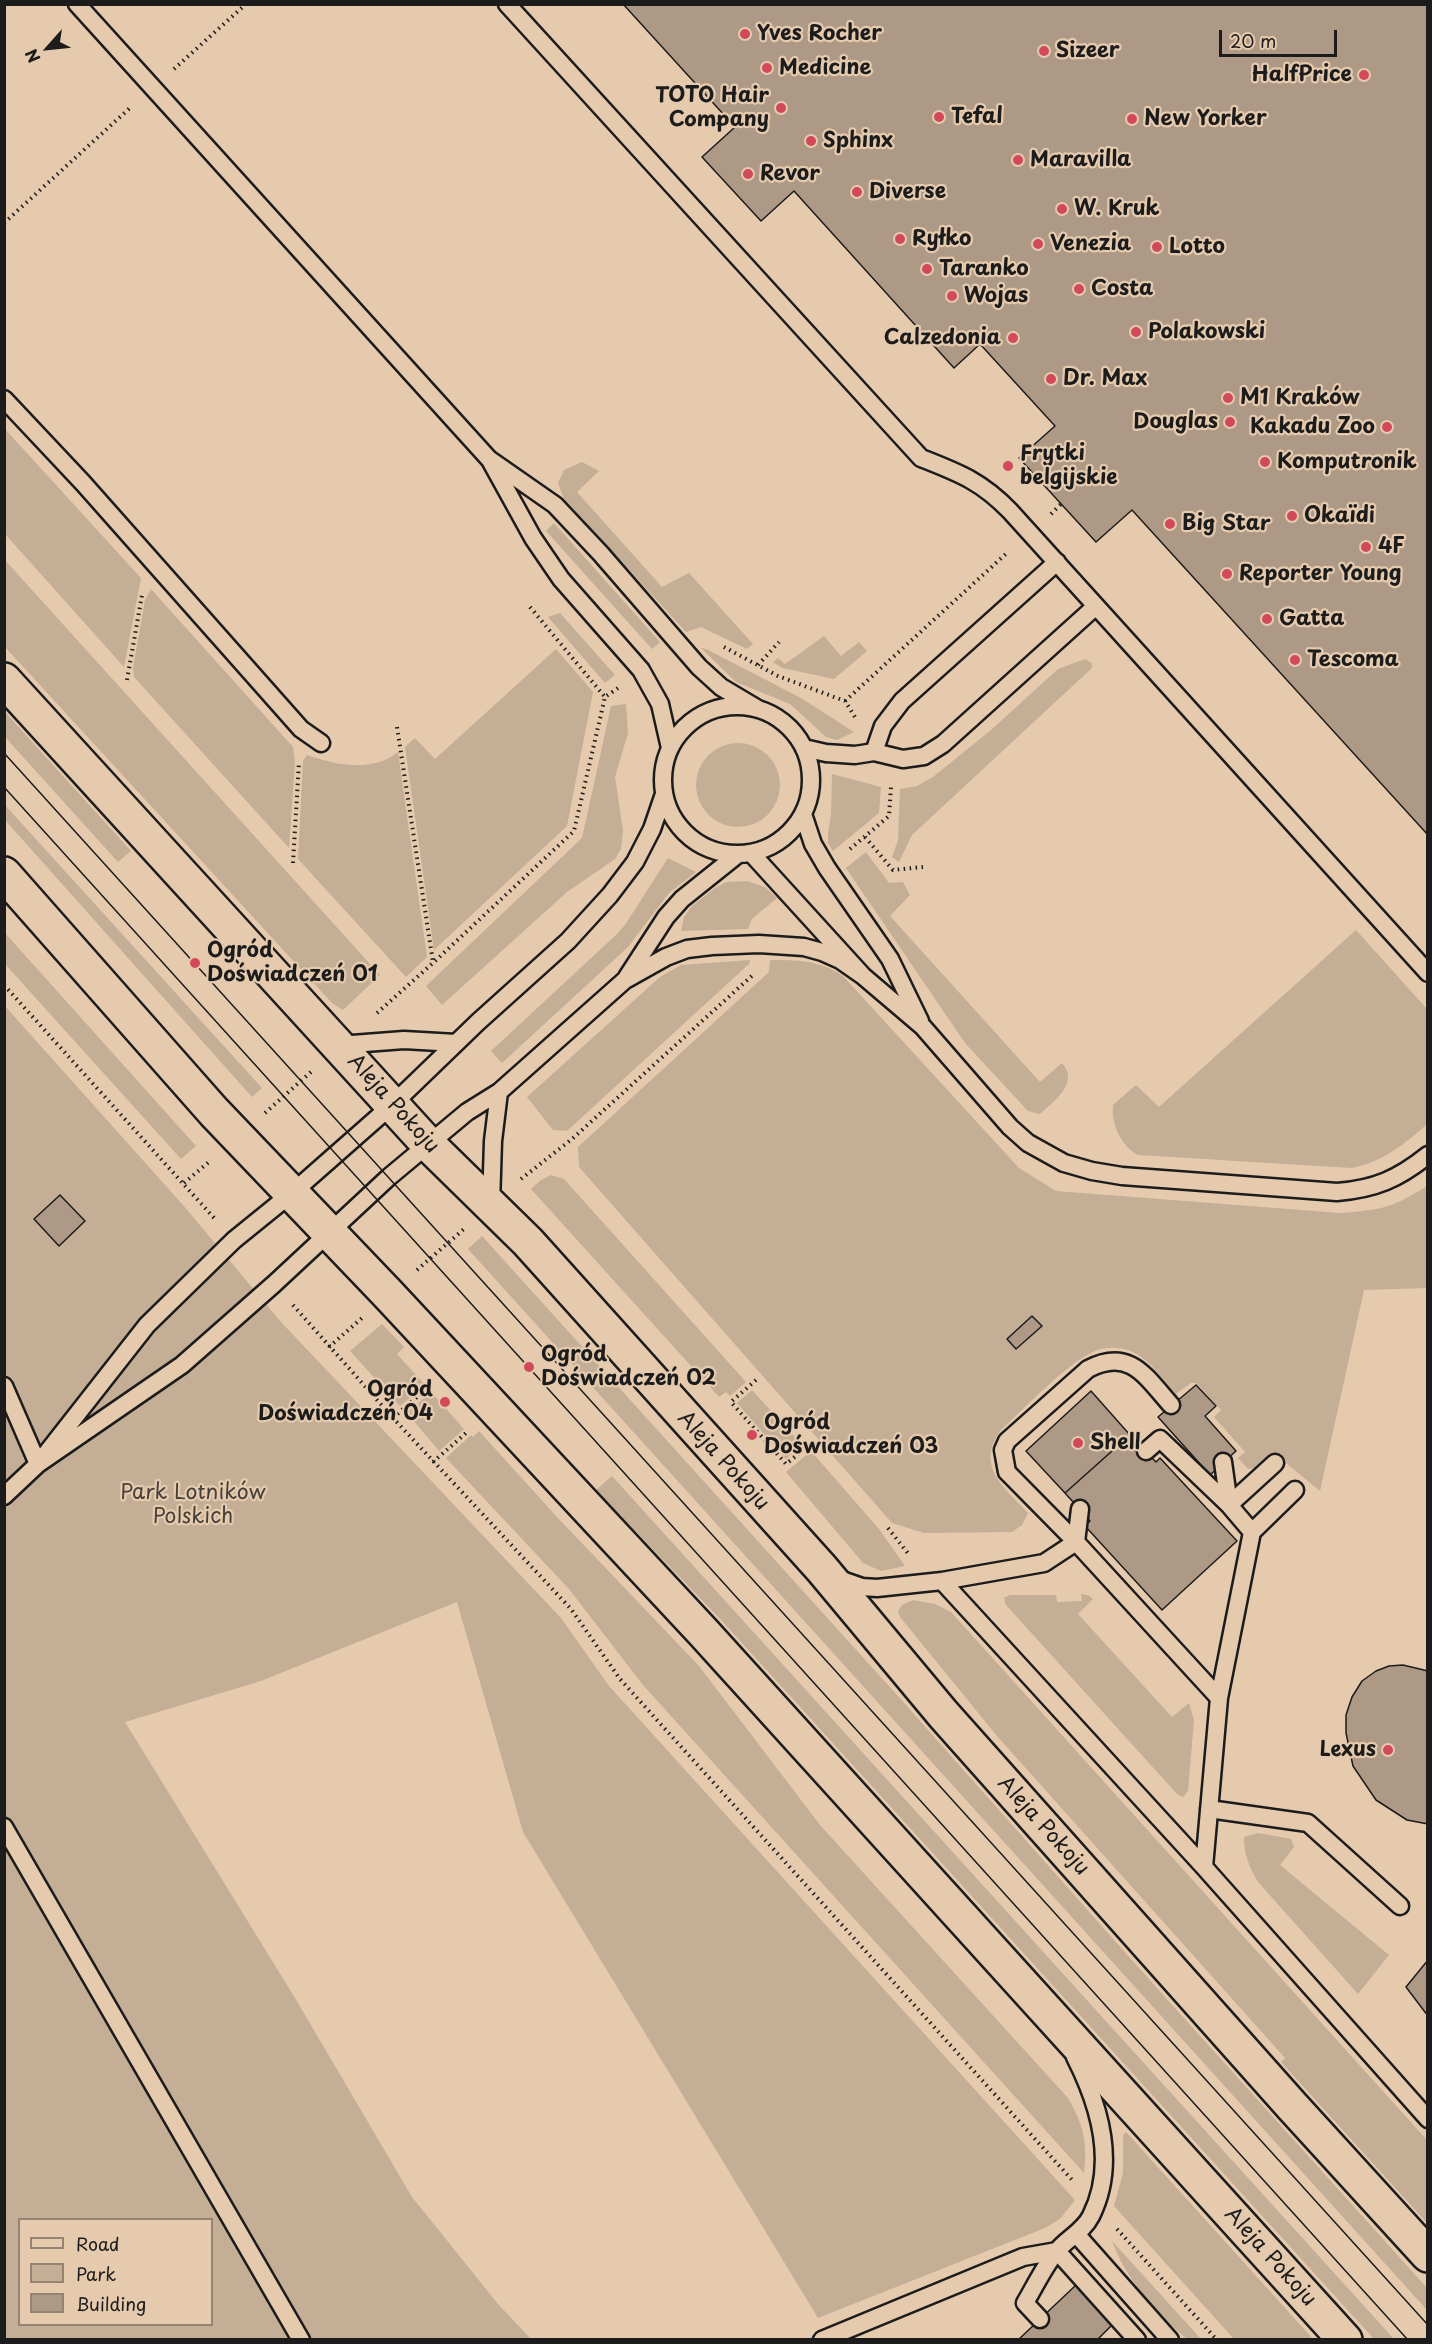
<!DOCTYPE html>
<meta charset="utf-8">
<style>
body{margin:0}
#map{position:relative;width:1432px;height:2344px;overflow:hidden;background:#e5caad;font-family:"Playpen Sans",sans-serif}
canvas{display:block}
.frame{position:absolute;inset:0;border:6px solid #1c1c1c;pointer-events:none}
.legend{position:absolute;left:18px;top:2218px;width:195px;height:108px;box-sizing:border-box;background:#e5caad;border:2px solid #958473;margin:0;padding:8px 10px;list-style:none;font-size:18px;color:#1c1c1c}
.legend li{display:flex;align-items:center;gap:12px;height:30px}
.legend b{width:30px;border:2px solid #958473}
.north{position:absolute;left:18px;top:18px;width:60px;height:60px;-webkit-text-stroke:4px #e5caad;paint-order:stroke;rotate:243deg;font-size:16px;font-weight:700;line-height:24px;text-align:center;color:#1c1c1c}
.north::after{content:'';display:block;margin:auto;width:21px;height:27px;background:#1c1c1c;clip-path:polygon(50% 0,100% 100%,50% 72%,0 100%)}
.scale{position:absolute;left:1219px;top:30px;width:118px;height:27px;box-sizing:border-box;border:3px solid #1c1c1c;border-top:0;padding-left:8px;font-size:18px;line-height:21px;white-space:nowrap;color:#1c1c1c;-webkit-text-stroke:4px #e5caad;paint-order:stroke}
</style>
<div id="map">
<canvas width="1432" height="2344"></canvas>
<div class="frame"></div>
<ul class="legend">
<li><b style="height:8px;background:#e5caad"></b>Road</li>
<li><b style="height:16px;background:#c4ae95"></b>Park</li>
<li><b style="height:16px;background:#ad9985"></b>Building</li>
</ul>
<div class="north">N</div>
<div class="scale">20 m</div>
</div>
<script>
const g = document.querySelector('canvas').getContext('2d');
g.lineJoin = 'round';
function fillPath(path, color) {
  g.fillStyle = color;
  g.fill(path, 'evenodd');
}
function stroke(path, color, width, dash) {
  g.strokeStyle = color;
  g.lineWidth = width;
  g.lineCap = dash ? 'butt' : 'round';
  g.setLineDash(dash || []);
  g.stroke(path);
}
function write(font, color, halo, rows, align = 'center') {
  g.font = font + ' "Playpen Sans",sans-serif';
  g.lineWidth = 4.5;
  g.setLineDash([]);
  g.textBaseline = 'middle';
  g.strokeStyle = halo;
  g.fillStyle = color;
  for (const [text, x, y, turn = 0] of rows) {
    g.save();
    g.translate(x, y);
    g.rotate((+turn || 0) * Math.PI / 180);
    g.textAlign = isNaN(turn) ? turn : align;
    if (halo) g.strokeText(text, 0, 0);
    g.fillText(text, 0, 0);
    g.restore();
  }
}
fillPath(new Path2D(`
 M 4,428 L 141,578 L 124,667 L 5,534 Z
 M 582,462 L 599,471 L 577,492 L 662,587 L 689,573 L 753,644 L 747,649 L 701,627 L 686,632 L 564,499 L 558,483 L 564,470 Z
 M 554,523 L 660,642 L 652,649 L 546,531 Z
 M 4,559 L 380,975 L 343,1010 L 332,1003 L 5,647 Z
 M 151,589 L 293,747 L 295,762 L 289,848 L 134,677 L 133,668 L 145,600 Z
 M 560,613 L 615,675 L 605,683 L 548,617 Z
 M 824,636 L 841,656 L 859,642 L 867,651 L 834,679 L 782,668 L 773,662 L 778,658 L 785,664 Z
 M 701,648 L 706,649 L 801,698 L 854,732 L 837,740 L 826,737 L 790,704 L 736,682 Z
 M 556,649 L 593,692 L 567,826 L 434,950 L 405,747 L 415,738 L 435,759 Z
 M 1085,659 L 1092,663 L 1092,668 L 912,835 L 899,862 L 892,857 L 898,840 L 900,789 L 917,786 L 933,777 L 991,730 L 1058,669 Z
 M 626,704 L 628,733 L 615,777 L 623,830 L 621,849 L 615,859 L 567,892 L 442,1005 L 426,986 L 582,838 L 611,706 Z
 M 5,712 L 131,851 L 118,862 L 5,737 Z
 M696 785a42 42 0 1 1 84 0a42 42 0 1 1-84 0Z
 M 398,752 L 427,957 L 406,977 L 298,859 L 303,761 L 307,755 C 335,765 372,773 398,752 Z
 M 832,774 L 881,787 L 879,813 L 833,851 L 828,843 L 828,833 L 831,815 Z
 M 4,804 L 262,1088 L 252,1097 L 5,820 Z
 M 866,852 L 889,883 L 903,882 L 910,895 L 890,916 L 1040,1082 L 1062,1063 C 1080,1083 1054,1101 1040,1114 L 1028,1111 L 965,1043 L 846,868 Z
 M 668,858 L 696,872 L 669,893 L 628,947 L 502,1063 L 491,1051 L 617,934 L 625,925 Z
 M 747,881 L 765,887 L 777,898 L 752,919 L 748,929 L 681,931 L 684,917 L 692,906 L 715,888 L 726,882 Z
 M 1356,930 L 1427,1009 L 1427,1124 C 1405,1144 1382,1162 1352,1168 L 1138,1155 C 1121,1146 1111,1124 1113,1105 L 1136,1085 L 1159,1107 Z
 M 5,933 L 196,1146 L 181,1159 L 5,964 Z
 M 750,960 L 750,963 L 567,1131 L 553,1130 L 527,1097 L 660,977 L 681,965 Z
 M 770,960 C 796,960 820,960 843,976 L 1019,1168 L 1056,1191 L 1340,1213 C 1381,1210 1392,1208 1427,1186 L 1427,1288 L 1364,1290 L 1320,1491 L 1274,1453 L 1257,1468 L 1248,1469 L 1238,1458 L 1245,1452 L 1214,1417 L 1221,1410 L 1196,1383 L 1191,1383 L 1176,1394 C 1163,1380 1151,1361 1133,1352 C 1121,1347 1105,1346 1093,1352 C 1065,1365 1025,1408 1001,1430 C 974,1466 1005,1488 1028,1513 L 1022,1525 L 1012,1532 L 924,1533 L 892,1523 L 579,1167 L 578,1147 L 769,972 Z
 M 4,1005 L 183,1205 L 281,1322 L 561,1618 L 609,1686 L 1075,2200 L 1060,2219 L 1045,2228 L 818,2318 L 523,1832 L 457,1602 L 261,1681 L 125,1722 L 295,1998 L 412,2197 L 498,2304 L 531,2339 L 5,2339 ZM 20,2220 L 212,2220 L 212,2324 L 20,2324 Z
 M 551,1175 L 564,1179 L 746,1382 L 730,1396 L 726,1392 L 719,1397 L 531,1189 L 541,1180 Z
 M 482,1236 L 897,1695 L 1138,1967 L 1427,2288 L 1427,2310 L 468,1249 Z
 M 382,1324 L 404,1347 L 397,1354 L 425,1385 L 400,1406 L 350,1351 Z
 M 752,1390 L 802,1445 L 786,1459 L 737,1403 Z
 M 431,1392 L 464,1429 L 439,1451 L 407,1413 Z
 M 479,1431 L 557,1517 L 699,1666 L 820,1825 L 1068,2098 C 1083,2123 1088,2144 1084,2173 L 643,1685 L 569,1589 L 446,1458 L 471,1435 L 473,1437 Z
 M 811,1451 L 879,1529 L 905,1566 L 881,1571 L 863,1563 L 786,1472 Z
 M 612,1476 L 1394,2339 L 1374,2339 L 722,1621 L 596,1490 Z
 M 1081,1594 L 1088,1595 L 1093,1599 L 1078,1614 L 1172,1717 L 1189,1703 L 1194,1720 L 1188,1791 L 1183,1797 L 1177,1794 L 1006,1605 L 1004,1598 L 1010,1595 L 1056,1595 L 1057,1602 L 1082,1601 Z
 M 913,1600 L 935,1604 L 951,1612 L 1427,2140 L 1427,2223 L 1281,2062 L 1285,2058 L 997,1736 L 900,1617 L 898,1611 L 902,1605 Z
 M 1258,1833 L 1291,1839 L 1294,1847 L 1280,1865 L 1389,1955 L 1358,1994 L 1258,1882 C 1249,1867 1244,1854 1244,1837 Z
 M 1126,2132 L 1127,2133 L 1313,2339 L 1234,2339 L 1114,2206 L 1123,2173 L 1123,2135 Z
 M 1112,2241 L 1201,2339 L 1187,2339 C 1156,2314 1126,2279 1112,2241 Z`), '#c4ae95');
const building = new Path2D(`
 M 623,4 L 1428,4 L 1428,835 L 1132,510 L 1096,542 L 1019,458 L 1055,426 L 980,344 L 954,368 L 794,191 L 761,221 L 702,157 L 735,127 Z
 M 60,1195 L 85,1221 L 59,1246 L 34,1219 Z
 M 1032,1316 L 1042,1326 L 1016,1349 L 1007,1339 Z
 M 1196,1385 L 1216,1406 L 1205,1416 L 1236,1451 L 1210,1475 L 1158,1417 Z
 M 1091,1391 L 1130,1435 L 1065,1493 L 1026,1451 Z
 M 1130,1435 L 1156,1462 L 1160,1458 L 1237,1541 L 1162,1610 L 1085,1526 L 1090,1521 L 1065,1493 Z
 M 1403,1665 L 1428,1671 L 1428,1824 L 1407,1820 L 1376,1800 L 1353,1766 L 1346,1733 L 1346,1715 L 1352,1697 L 1362,1681 L 1376,1671 L 1389,1666 Z
 M 1428,1960 L 1428,2016 L 1406,1987 Z
 M 1076,2285 L 1112,2325 L 1097,2340 L 1018,2340 Z`);
fillPath(building, '#ad9985');
stroke(building, '#1c1c1c', 1.5);
const service = new Path2D(`
 M 77,4 L 489,459 L 555,505 L 601,554 L 699,667 L 721,687 L 758,709
 M 507,4 L 921,458 C 959,473 981,481 1010,511 L 1428,973
 M 4,399 L 83,483 L 301,729 L 321,743
 M 491,462 L 533,538 L 561,579 L 641,670 L 660,704 L 670,748
 M663 780a74 74 0 1 1 148 0a74 74 0 1 1-148 0Z
 M 804,748 L 826,753 L 855,755 L 874,752 L 903,759 L 924,756 L 943,744 L 1096,606
 M 874,752 L 883,726 L 902,701 L 1057,562
 M 803,814 L 813,844 L 827,868 L 890,959 L 920,1021
 M 751,853 L 863,976 L 923,1027 L 1010,1127 L 1028,1143 L 1064,1163 L 1092,1171 L 1122,1176 L 1337,1192 C 1375,1189 1398,1179 1428,1155
 M 627,977 L 666,917 L 682,899 L 737,855
 M 339,1045 L 404,1040 L 456,1043
 M 491,1204 L 493,1141 L 499,1092
 M 4,1386 L 38,1464
 M 1146,1451 L 1160,1439 L 1229,1505 L 1252,1532 L 1219,1698
 M 1223,1462 L 1229,1505
 M 38,1464 L 182,1365 L 274,1284 L 389,1177 L 467,1112 L 499,1092 L 625,980 L 666,957 L 687,949 L 712,946 L 759,944 L 804,947 L 822,952 L 840,960 L 863,976
 M 4,1496 L 38,1464 L 147,1325 L 234,1240 L 292,1193 L 392,1105 L 478,1022 L 568,941 L 610,895 L 635,862 L 652,829 L 664,794
 M 1229,1505 L 1275,1463
 M 1252,1532 L 1295,1490
 M 1076,1542 L 1007,1472 L 1003,1450 L 1007,1441 L 1088,1369 C 1130,1347 1146,1377 1171,1405
 M 1076,1542 L 1080,1509
 M 836,1578 L 862,1587 L 877,1588 L 942,1581 L 1044,1563 L 1076,1542 L 1219,1698 L 1204,1867
 M 942,1581 L 1204,1867 L 1428,2119
 M 1209,1809 L 1308,1823 L 1400,1906
 M 4,1827 L 301,2340
 M 1077,2235 L 1170,2340
 M 1057,2251 L 1137,2340
 M 1040,2319 L 1025,2303 C 1035,2286 1044,2267 1056,2252 C 1067,2238 1083,2232 1091,2216 C 1117,2164 1100,2106 1075,2057
 M 822,2340 L 1023,2257 L 1057,2251`);
const secondary = new Path2D(`
 M 4,680 L 427,1143 L 528,1242 L 822,1569 L 943,1714 L 1292,2106 L 1428,2255
 M 4,874 L 214,1112 L 388,1294 L 704,1633 L 1345,2340`);
stroke(service, '#1c1c1c', 21);
stroke(secondary, '#1c1c1c', 38);
stroke(new Path2D(`
 M 174,69 L 246,4
 M 4,223 L 132,106
 M 1051,514 L 1061,504
 M 530,607 L 605,697
 M 724,647 L 778,676 L 845,701 L 855,717
 M 758,665 L 779,642
 M 127,680 L 142,595
 M 845,701 L 1008,552
 M 397,727 L 433,962
 M 865,837 L 893,870 L 923,867
 M 850,849 L 889,816 L 891,787
 M 293,863 L 299,762
 M 4,985 L 215,1219
 M 377,1013 L 433,963 L 574,831 L 605,697 L 618,688
 M 265,1113 L 311,1072
 M 521,1179 L 572,1139 L 754,974
 M 184,1183 L 210,1161
 M 417,1270 L 464,1229
 M 293,1305 L 393,1418 L 571,1609 L 620,1679 L 1073,2181
 M 329,1347 L 362,1318
 M 756,1380 L 731,1402 L 786,1464 L 812,1443
 M 393,1418 L 426,1389
 M 433,1462 L 466,1433
 M 888,1528 L 910,1556
 M 1117,2229 L 1217,2340`), '#1c1c1c', 4, [1.5, 4.5]);
stroke(service, '#e5caad', 16);
stroke(secondary, '#e5caad', 33);
stroke(new Path2D(`
 M 4,753 L 1428,2325
 M 4,787 L 1408,2340`), '#1c1c1c', 1.5);
for (const [x, y, r, color] of [
 [745,34,6,"#d1495b"],
 [1044,51,6,"#d1495b"],
 [767,68,6,"#d1495b"],
 [1364,75,6,"#d1495b"],
 [781,108,6,"#d1495b"],
 [939,117,6,"#d1495b"],
 [1132,119,6,"#d1495b"],
 [811,141,6,"#d1495b"],
 [1018,160,6,"#d1495b"],
 [748,174,6,"#d1495b"],
 [857,192,6,"#d1495b"],
 [1062,209,6,"#d1495b"],
 [900,239,6,"#d1495b"],
 [1038,244,6,"#d1495b"],
 [1157,247,6,"#d1495b"],
 [927,269,6,"#d1495b"],
 [1079,289,6,"#d1495b"],
 [952,296,6,"#d1495b"],
 [1136,332,6,"#d1495b"],
 [1013,338,6,"#d1495b"],
 [1051,379,6,"#d1495b"],
 [1228,398,6,"#d1495b"],
 [1230,422,6,"#d1495b"],
 [1387,427,6,"#d1495b"],
 [1265,462,6,"#d1495b"],
 [1008,466,6,"#d1495b"],
 [1292,516,6,"#d1495b"],
 [1170,524,6,"#d1495b"],
 [1366,547,6,"#d1495b"],
 [1227,574,6,"#d1495b"],
 [1267,619,6,"#d1495b"],
 [1295,660,6,"#d1495b"],
 [195,963,6,"#d1495b"],
 [529,1367,6,"#d1495b"],
 [445,1402,6,"#d1495b"],
 [752,1435,6,"#d1495b"],
 [1078,1443,6,"#d1495b"],
 [1388,1750,6,"#d1495b"]
]) {
  const dot = new Path2D();
  dot.arc(x, y, r, 0, 2 * Math.PI);
  g.fillStyle = color;
  g.fill(dot);
  stroke(dot, '#e5caad', 2);
}
write('bold 21px', '#1c1c1c', '#e5caad', [
 ["Yves Rocher",757,34],
 ["Sizeer",1056,51],
 ["Medicine",779,68],
 ["HalfPrice",1352,75,"right"],
 ["TOTO Hair",769,96,"right"],
 ["Company",769,120,"right"],
 ["Tefal",951,117],
 ["New Yorker",1144,119],
 ["Sphinx",823,141],
 ["Maravilla",1030,160],
 ["Revor",760,174],
 ["Diverse",869,192],
 ["W. Kruk",1074,209],
 ["Ryłko",912,239],
 ["Venezia",1050,244],
 ["Lotto",1169,247],
 ["Taranko",939,269],
 ["Costa",1091,289],
 ["Wojas",964,296],
 ["Polakowski",1148,332],
 ["Calzedonia",1001,338,"right"],
 ["Dr. Max",1063,379],
 ["M1 Kraków",1240,398],
 ["Douglas",1218,422,"right"],
 ["Kakadu Zoo",1375,427,"right"],
 ["Frytki",1020,454],
 ["belgijskie",1020,478],
 ["Komputronik",1277,462],
 ["Okaïdi",1304,516],
 ["Big Star",1182,524],
 ["4F",1378,547],
 ["Reporter Young",1239,574],
 ["Gatta",1279,619],
 ["Tescoma",1307,660],
 ["Ogród",207,951],
 ["Doświadczeń 01",207,975],
 ["Ogród",541,1355],
 ["Doświadczeń 02",541,1379],
 ["Ogród",433,1390,"right"],
 ["Doświadczeń 04",433,1414,"right"],
 ["Ogród",764,1423],
 ["Doświadczeń 03",764,1447],
 ["Shell",1090,1443],
 ["Lexus",1376,1750,"right"]
], 'left');
write('21px', '#1c1c1c', '#e5caad', [
 ["Aleja Pokoju",393,1104,48],
 ["Aleja Pokoju",723,1461,48],
 ["Aleja Pokoju",1043,1826,48],
 ["Aleja Pokoju",1270,2257,48]
]);
write('21px', '#46403a', '#e5caad', [
 ["Park Lotników",193,1493],
 ["Polskich",193,1517]
]);
</script>
